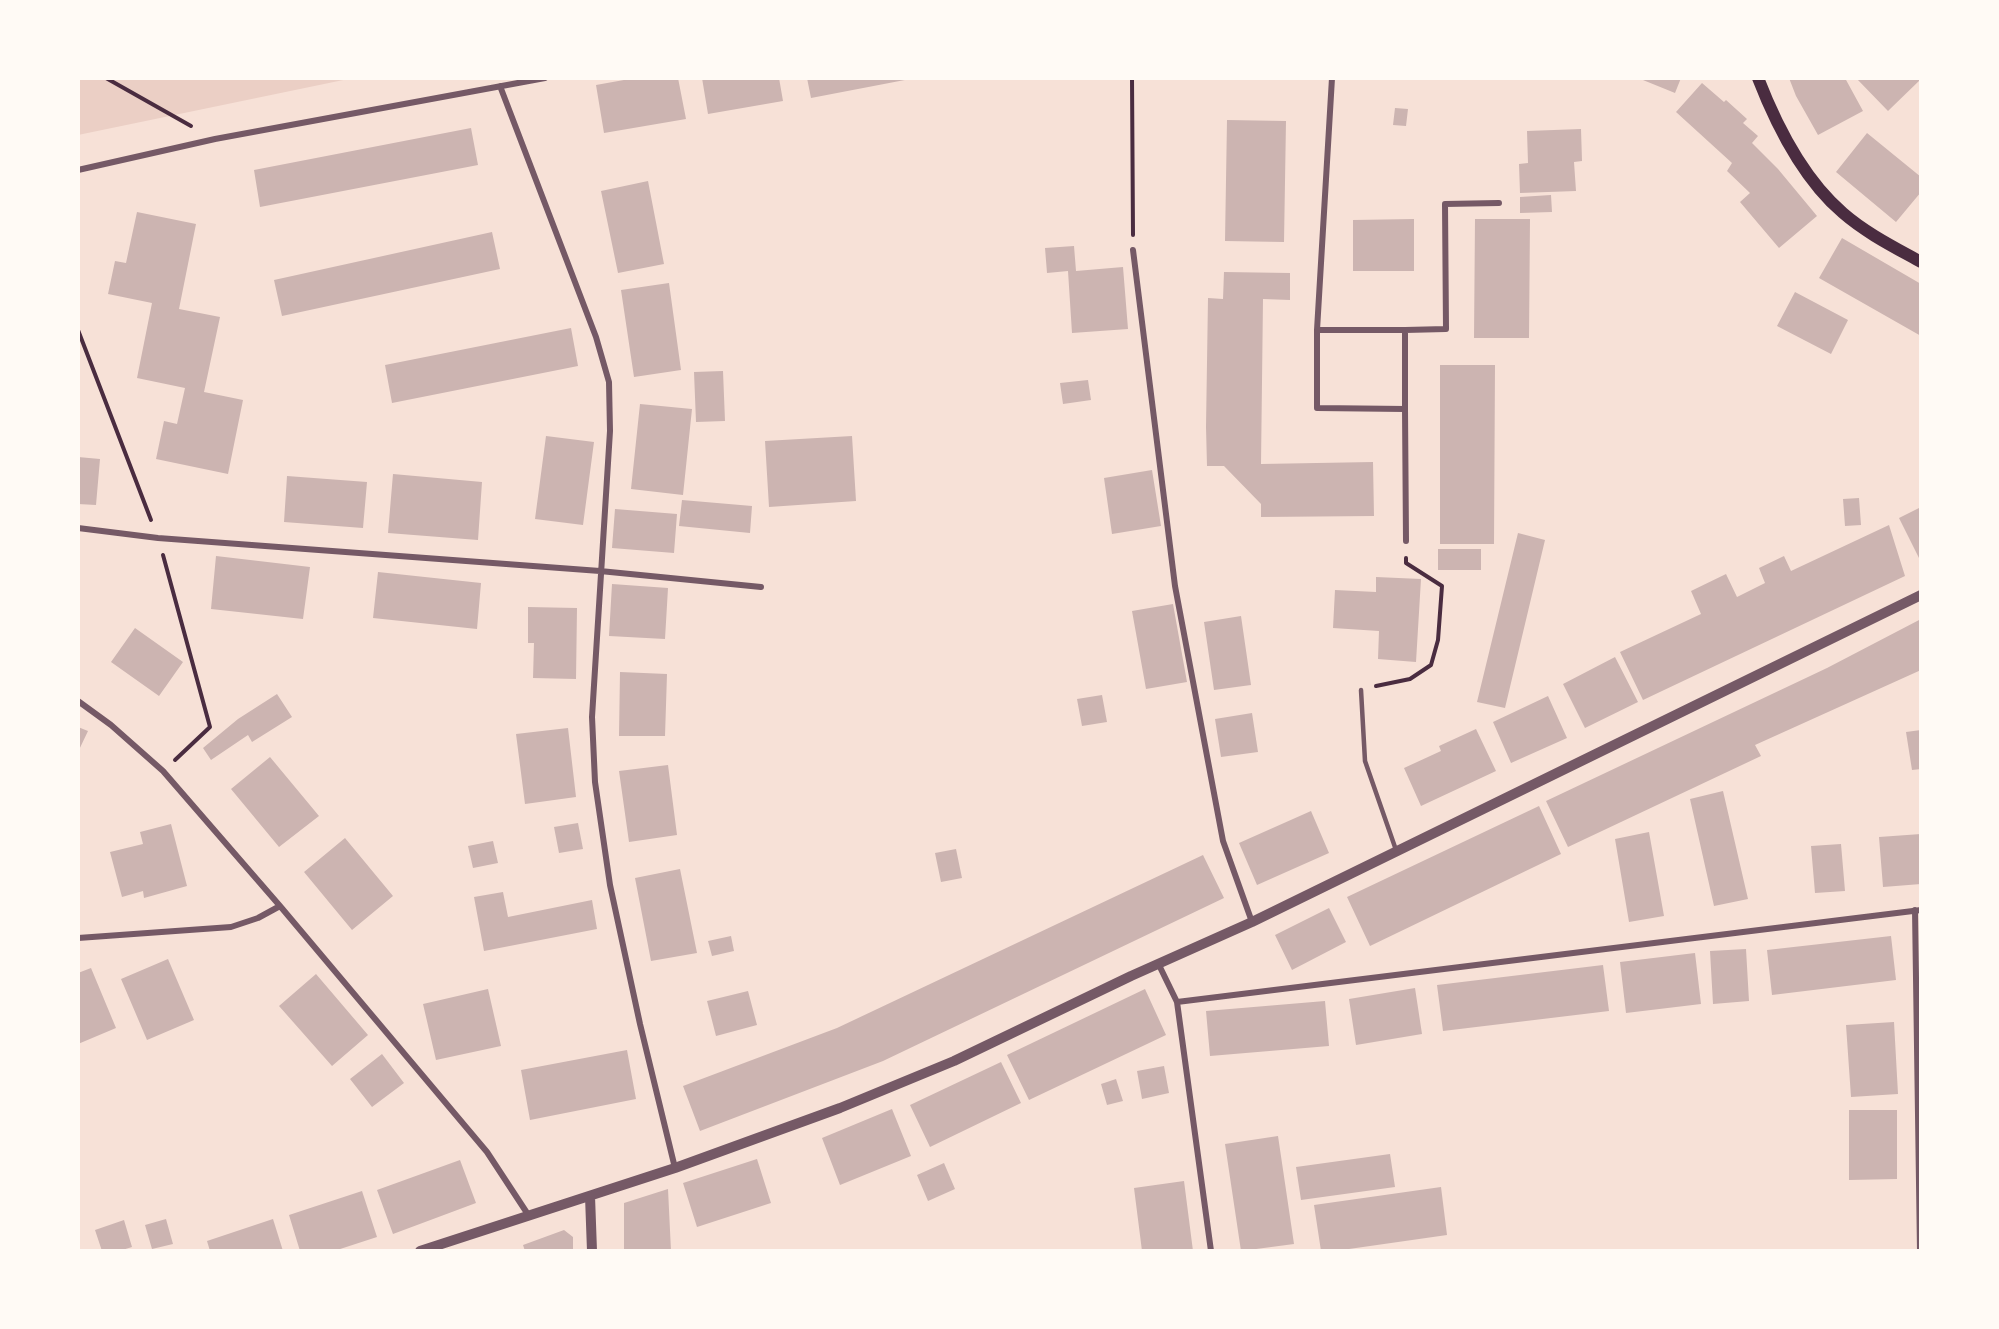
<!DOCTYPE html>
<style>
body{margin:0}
#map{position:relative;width:1999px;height:1329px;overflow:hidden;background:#f7e1d7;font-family:"Fira Sans",sans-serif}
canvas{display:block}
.frame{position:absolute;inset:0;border:80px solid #fffaf5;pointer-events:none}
</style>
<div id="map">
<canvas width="1999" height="1329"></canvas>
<div class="frame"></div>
</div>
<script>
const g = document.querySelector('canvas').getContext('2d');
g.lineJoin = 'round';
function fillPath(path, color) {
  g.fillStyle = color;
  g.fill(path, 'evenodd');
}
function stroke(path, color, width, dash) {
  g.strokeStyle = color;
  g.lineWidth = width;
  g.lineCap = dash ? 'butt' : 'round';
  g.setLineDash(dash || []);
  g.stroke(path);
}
fillPath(new Path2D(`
 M 78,78 L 353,78 L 78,135 Z`), '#ebcfc5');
fillPath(new Path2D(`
 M 635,78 L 678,78 L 686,119 L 604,133 L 596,85 Z
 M 702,78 L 779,78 L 783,101 L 708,114 Z
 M 807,78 L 909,78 L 910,79 L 811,98 Z
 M 1638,78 L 1681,78 L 1675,93 Z
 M 1789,78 L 1845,78 L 1863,111 L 1818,135 L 1796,96 Z
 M 1856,78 L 1921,78 L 1921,79 L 1888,111 Z
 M 1702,83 L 1724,102 L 1726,100 L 1747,119 L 1743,123 L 1758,136 L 1752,143 L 1778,169 L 1817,216 L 1779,248 L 1740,202 L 1750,193 L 1727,171 L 1732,163 L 1676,112 Z
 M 1395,108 L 1408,109 L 1406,126 L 1393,125 Z
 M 1227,120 L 1286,121 L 1284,242 L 1225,241 Z
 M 471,128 L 478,165 L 260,207 L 254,170 Z
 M 1581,129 L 1582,161 L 1574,162 L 1576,191 L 1520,193 L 1519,164 L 1528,163 L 1527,131 Z
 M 1867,133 L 1921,177 L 1921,192 L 1896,222 L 1836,172 Z
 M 648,181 L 664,264 L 618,273 L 601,191 Z
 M 1551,195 L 1552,212 L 1520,213 L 1520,197 Z
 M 137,212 L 196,224 L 179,309 L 220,317 L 204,392 L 243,400 L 228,474 L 156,459 L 164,421 L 177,424 L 185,388 L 137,378 L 152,303 L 108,294 L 115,261 L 126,263 Z
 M 1414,219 L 1414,271 L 1353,271 L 1353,220 Z
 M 1475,219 L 1530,219 L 1529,338 L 1474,338 Z
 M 492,232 L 500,269 L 282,316 L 274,280 Z
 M 1842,238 L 1921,284 L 1921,336 L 1819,278 Z
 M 1074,246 L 1076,271 L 1123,267 L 1128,329 L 1072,333 L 1068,271 L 1047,273 L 1045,248 Z
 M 1224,272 L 1290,273 L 1290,300 L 1263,299 L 1261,464 L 1373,462 L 1374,516 L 1261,517 L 1261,504 L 1224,466 L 1207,466 L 1206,427 L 1208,298 L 1223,299 Z
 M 669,283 L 681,370 L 634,377 L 621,290 Z
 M 1795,292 L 1848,320 L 1831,354 L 1777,326 Z
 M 571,328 L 578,366 L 392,403 L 385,365 Z
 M 1440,365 L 1495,365 L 1494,544 L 1440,544 Z
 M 723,371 L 725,421 L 696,422 L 694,372 Z
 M 1088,380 L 1091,400 L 1063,404 L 1060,383 Z
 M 640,404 L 692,409 L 683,495 L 631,489 Z
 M 546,436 L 594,442 L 583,525 L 535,519 Z
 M 852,436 L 856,501 L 769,507 L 765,441 Z
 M 78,457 L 100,459 L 96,505 L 78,504 Z
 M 1152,470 L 1161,526 L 1112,534 L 1104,478 Z
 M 393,474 L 482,482 L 478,540 L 388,533 Z
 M 287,476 L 367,482 L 363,528 L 284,522 Z
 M 1859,498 L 1861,525 L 1845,526 L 1843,499 Z
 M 682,500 L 752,506 L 750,533 L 679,526 Z
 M 1921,507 L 1921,562 L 1899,518 Z
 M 615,509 L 677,514 L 674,553 L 612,548 Z
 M 1889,525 L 1905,576 L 1643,700 L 1620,652 L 1701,614 L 1691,591 L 1726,574 L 1737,597 L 1765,583 L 1759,568 L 1784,556 L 1791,571 Z
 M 1518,533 L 1545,540 L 1505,708 L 1477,702 Z
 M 1438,549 L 1481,549 L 1481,570 L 1438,570 Z
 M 216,556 L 310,567 L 303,619 L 211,609 Z
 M 378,572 L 481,583 L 477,629 L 373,618 Z
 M 1376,577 L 1421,579 L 1416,662 L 1378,659 L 1379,631 L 1333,628 L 1335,590 L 1376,592 Z
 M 612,584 L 668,588 L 665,639 L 609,636 Z
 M 1173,604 L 1187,682 L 1146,689 L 1132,611 Z
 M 528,607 L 577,608 L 576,679 L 533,678 L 534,643 L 528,643 Z
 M 1241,616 L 1251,685 L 1214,690 L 1204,622 Z
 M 1921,619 L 1921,670 L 1755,745 L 1761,756 L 1568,847 L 1546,801 L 1827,668 Z
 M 135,628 L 183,662 L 159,696 L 111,662 Z
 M 1615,657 L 1638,702 L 1585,728 L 1563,684 Z
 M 620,672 L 667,674 L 665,736 L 619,736 Z
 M 277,694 L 292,717 L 252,742 L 248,735 L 211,760 L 203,748 L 238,719 Z
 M 1102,695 L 1107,722 L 1082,726 L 1077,699 Z
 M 1548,696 L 1567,738 L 1511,763 L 1493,722 Z
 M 1252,713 L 1258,752 L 1221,757 L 1215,719 Z
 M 78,727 L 88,731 L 78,752 Z
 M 568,728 L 576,797 L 525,804 L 516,734 Z
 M 1476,729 L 1496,771 L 1421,806 L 1404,768 L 1441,751 L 1439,746 Z
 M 1921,730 L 1921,769 L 1912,770 L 1906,732 Z
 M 270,757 L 319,816 L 279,847 L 231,789 Z
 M 668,765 L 677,835 L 629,842 L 619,771 Z
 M 1723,791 L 1748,899 L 1714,906 L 1690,799 Z
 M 1539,806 L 1561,854 L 1370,946 L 1347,897 Z
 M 1311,811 L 1329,853 L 1257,885 L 1239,843 Z
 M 578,823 L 583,849 L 559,853 L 554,827 Z
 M 171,824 L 187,886 L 144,898 L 143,891 L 122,897 L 110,852 L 143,844 L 140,832 Z
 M 1649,832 L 1664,916 L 1629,922 L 1615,839 Z
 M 1921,834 L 1921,884 L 1883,887 L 1879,837 Z
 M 345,838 L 393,896 L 352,930 L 304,872 Z
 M 493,841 L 498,863 L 473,868 L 468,846 Z
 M 1841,844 L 1845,891 L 1815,893 L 1811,846 Z
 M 956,849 L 962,878 L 941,882 L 935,853 Z
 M 1203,855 L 1224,898 L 883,1061 L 700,1131 L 683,1086 L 837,1028 Z
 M 680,869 L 697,953 L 651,961 L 635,878 Z
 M 503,892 L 508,917 L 592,900 L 597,929 L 484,951 L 474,897 Z
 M 1329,908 L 1346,942 L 1292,970 L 1275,935 Z
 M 731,936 L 734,951 L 712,956 L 708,941 Z
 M 1891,936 L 1896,980 L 1772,995 L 1767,950 Z
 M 1746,949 L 1749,1001 L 1713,1004 L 1710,951 Z
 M 1695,953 L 1701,1004 L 1626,1013 L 1620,962 Z
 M 168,959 L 194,1020 L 147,1040 L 121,979 Z
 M 1603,965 L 1609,1011 L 1443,1031 L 1437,985 Z
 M 91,968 L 116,1028 L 78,1044 L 78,973 Z
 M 316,974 L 368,1035 L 332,1066 L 279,1006 Z
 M 1415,988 L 1422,1034 L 1356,1045 L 1349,999 Z
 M 488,989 L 501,1046 L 436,1060 L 423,1004 Z
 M 1145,989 L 1166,1035 L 1029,1100 L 1007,1055 Z
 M 748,991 L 757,1025 L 716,1036 L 707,1001 Z
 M 1325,1001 L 1329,1046 L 1210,1056 L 1206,1011 Z
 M 1894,1022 L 1898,1094 L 1851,1097 L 1846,1025 Z
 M 627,1050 L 636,1099 L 530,1120 L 521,1070 Z
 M 382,1054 L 404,1083 L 372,1107 L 350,1079 Z
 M 1001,1062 L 1021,1103 L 930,1147 L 910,1105 Z
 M 1164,1066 L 1169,1093 L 1142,1099 L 1137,1071 Z
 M 1116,1079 L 1123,1101 L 1107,1105 L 1101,1084 Z
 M 892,1109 L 911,1156 L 840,1185 L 822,1138 Z
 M 1849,1110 L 1897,1110 L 1897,1179 L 1849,1180 Z
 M 1278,1136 L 1294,1244 L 1241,1251 L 1225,1144 Z
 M 1390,1154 L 1395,1187 L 1301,1200 L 1296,1167 Z
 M 757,1159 L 771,1203 L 697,1227 L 683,1183 Z
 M 460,1160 L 476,1203 L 393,1234 L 377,1190 Z
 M 944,1163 L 955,1189 L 928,1201 L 917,1175 Z
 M 1184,1181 L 1193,1251 L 1142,1251 L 1134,1188 Z
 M 1441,1187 L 1447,1235 L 1335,1251 L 1321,1251 L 1314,1205 Z
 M 668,1189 L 671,1251 L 624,1251 L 624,1203 Z
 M 362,1191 L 377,1237 L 334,1251 L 300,1251 L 289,1215 Z
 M 166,1219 L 173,1244 L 152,1249 L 145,1225 Z
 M 273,1219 L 283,1251 L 210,1251 L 207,1241 Z
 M 124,1220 L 132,1247 L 119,1251 L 102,1251 L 95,1230 Z
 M 564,1230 L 573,1237 L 573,1251 L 525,1251 L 523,1245 Z`), '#ccb4b1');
stroke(new Path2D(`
 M 106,78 L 191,126
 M 1132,78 L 1133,235
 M 78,330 L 151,520
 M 163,555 L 210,727 L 175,760
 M 1376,686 L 1410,679 L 1431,665 L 1438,640 L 1442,586 L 1406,563 L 1406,558`), '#4a2c40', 4);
stroke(new Path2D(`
 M 1361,690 L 1365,761 L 1396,850`), '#755966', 4.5);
stroke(new Path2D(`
 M 1332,78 L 1317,330 L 1317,408 L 1405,409 L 1406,541
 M 500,86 L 596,337 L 609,382 L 610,431 L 592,717 L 595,782 L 610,885 L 640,1024 L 675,1168
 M 78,170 L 215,139 L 545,78
 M 1133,250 L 1175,586 L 1223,841 L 1252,922
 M 1317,330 L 1405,330 L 1405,409
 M 1405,330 L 1446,329 L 1445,204 L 1499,203
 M 78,528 L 158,538 L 600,571 L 761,587
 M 78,701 L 111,725 L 163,771 L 280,906 L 487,1152 L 529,1216
 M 1915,910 L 1920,1251
 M 78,938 L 231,927 L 258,918 L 280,906
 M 1158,963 L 1177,1002 L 1211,1251
 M 1177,1002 L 1921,910`), '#755966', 6);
stroke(new Path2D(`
 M 590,1196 L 592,1251
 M 420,1251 L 675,1168 L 840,1108 L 954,1061 L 1131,976 L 1252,922 L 1921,595`), '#755966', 10);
stroke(new Path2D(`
 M 1758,78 C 1777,127 1803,179 1843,213 C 1866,233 1894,247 1921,262`), '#4a2c40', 12);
</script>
